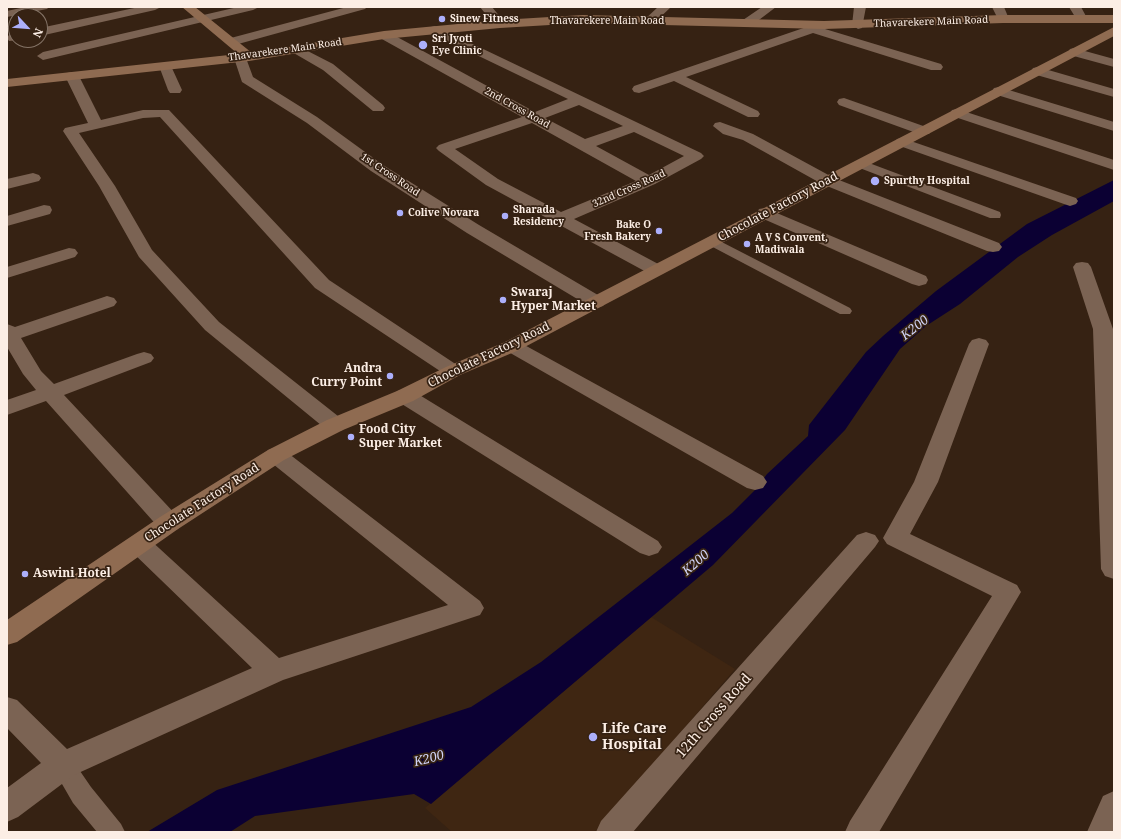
<!DOCTYPE html>
<style>
body{margin:0}
#map{position:relative;width:1121px;height:839px;overflow:hidden;background:#362213;font-family:"Noto Serif",serif}
canvas{display:block}
.frame{position:absolute;inset:0;border:8px solid #fceee5;pointer-events:none}
.north{position:absolute;left:8px;top:8px;width:40px;height:40px;box-sizing:border-box;background:#362213;border:1px solid #857467;border-radius:50%;rotate:116deg;font-size:11px;font-weight:700;line-height:16px;text-align:center;color:#fceee5}
.north::after{content:'';display:block;margin:auto;width:14px;height:18px;background:#acaffb;clip-path:polygon(50% 0,100% 100%,50% 72%,0 100%)}
</style>
<div id="map">
<canvas width="1121" height="839"></canvas>
<div class="frame"></div>
<div class="north">N</div>
</div>
<script>
const g = document.querySelector('canvas').getContext('2d');
g.lineJoin = 'round';
function fillPath(path, color) {
  g.fillStyle = color;
  g.fill(path, 'evenodd');
}
function stroke(path, color, width, dash) {
  g.strokeStyle = color;
  g.lineWidth = width;
  g.lineCap = dash ? 'butt' : 'round';
  g.setLineDash(dash || []);
  g.stroke(path);
}
function write(font, color, halo, rows, align = 'center') {
  g.font = font + ' "Noto Serif",serif';
  g.lineWidth = 3.5;
  g.setLineDash([]);
  g.textBaseline = 'middle';
  g.strokeStyle = halo;
  g.fillStyle = color;
  for (const [text, x, y, turn = 0] of rows) {
    g.save();
    g.translate(x, y);
    g.rotate((+turn || 0) * Math.PI / 180);
    g.textAlign = isNaN(turn) ? turn : align;
    if (halo) g.strokeText(text, 0, 0);
    g.fillText(text, 0, 0);
    g.restore();
  }
}
fillPath(new Path2D(`
 M 651,617 L 735,669 L 595,832 L 452,832 L 425,808 Z`), '#3f2612');
fillPath(new Path2D(`
 M 1114,180 L 1114,201 L 1052,235 L 1018,257 L 960,304 L 926,326 L 900,349 L 845,430 L 713,565 L 431,804 L 414,794 L 255,816 L 230,832 L 147,832 L 217,790 L 471,707 L 541,662 L 732,513 L 756,489 L 767,474 L 808,436 L 809,425 L 866,352 L 883,336 L 936,291 L 1027,224 Z`), '#0b0033');
fillPath(new Path2D(`
 M 861,160 L 1000,212 L 1001,215 L 1000,218 L 990,218 L 857,167 L 855,164 Z
 M 712,237 L 850,308 L 852,311 L 850,314 L 840,314 L 707,244 L 705,241 L 707,238 Z
 M 63,755 L 71,758 L 91,787 L 121,824 L 125,832 L 97,832 L 73,803 L 51,765 L 55,758 Z`), '#7b6353');
fillPath(new Path2D(`
 M 25,7 L 49,7 L 47,9 L 7,17 L 7,11 Z
 M 139,7 L 161,7 L 155,10 L 40,36 L 40,28 Z
 M 238,7 L 259,7 L 253,10 L 43,60 L 37,56 L 43,52 Z
 M 347,7 L 367,7 L 365,9 L 231,46 L 225,42 L 227,39 Z
 M 480,7 L 492,7 L 506,24 L 504,27 L 496,27 Z
 M 658,7 L 671,7 L 654,23 L 646,23 L 644,20 Z
 M 762,7 L 776,7 L 751,26 L 743,26 L 741,23 L 743,20 Z
 M 854,7 L 866,7 L 862,28 L 858,29 L 852,25 Z
 M 992,7 L 1004,7 L 1009,19 L 1007,21 L 999,21 Z
 M 1069,7 L 1081,7 L 1087,18 L 1085,20 L 1077,20 Z
 M 824,21 L 830,25 L 825,29 L 941,64 L 943,67 L 941,70 L 931,70 L 813,33 L 686,77 L 758,111 L 760,114 L 758,117 L 748,117 L 674,81 L 639,93 L 634,92 L 632,89 L 634,86 Z
 M 435,26 L 701,153 L 704,156 L 701,159 L 655,184 L 574,219 L 662,266 L 665,270 L 662,274 L 656,275 L 650,274 L 486,185 L 439,151 L 436,148 L 439,145 L 522,117 L 380,38 L 378,35 L 380,32 L 388,32 L 535,112 L 568,99 L 431,33 L 429,30 L 431,27 ZM 579,105 L 623,126 L 585,139 L 545,118 ZM 532,123 L 636,181 L 561,212 L 498,179 L 455,149 ZM 634,132 L 684,156 L 649,175 L 596,146 Z
 M 16,33 L 16,40 L 19,40 L 9,41 L 7,38 L 9,35 Z
 M 296,45 L 333,64 L 383,105 L 385,108 L 383,111 L 373,111 L 323,70 L 292,52 L 290,49 L 292,46 Z
 M 1074,48 L 1114,59 L 1114,67 L 1070,55 L 1068,52 L 1070,49 Z
 M 240,54 L 246,58 L 253,77 L 317,117 L 383,165 L 479,225 L 603,298 L 606,302 L 603,306 L 596,308 L 589,306 L 467,233 L 371,171 L 307,123 L 242,82 L 234,58 Z
 M 165,62 L 171,66 L 182,90 L 180,93 L 170,93 L 168,90 L 159,66 Z
 M 1038,67 L 1114,89 L 1114,97 L 1033,74 L 1031,71 L 1033,68 Z
 M 72,72 L 77,73 L 79,76 L 101,120 L 143,110 L 169,110 L 329,280 L 460,367 L 463,371 L 460,375 L 453,377 L 446,375 L 315,288 L 160,117 L 143,118 L 79,133 L 115,186 L 152,250 L 219,322 L 343,420 L 346,425 L 343,430 L 335,432 L 327,430 L 205,330 L 139,257 L 99,186 L 63,131 L 65,128 L 88,123 L 65,76 L 67,73 Z
 M 999,87 L 1114,122 L 1114,131 L 994,94 L 992,91 L 994,88 Z
 M 844,98 L 929,128 L 931,131 L 929,134 L 919,134 L 839,105 L 837,102 L 839,99 Z
 M 957,109 L 1114,160 L 1114,170 L 952,116 L 950,113 L 952,110 Z
 M 720,122 L 753,134 L 834,178 L 999,243 L 1002,247 L 999,251 L 993,252 L 987,251 L 822,184 L 743,140 L 723,134 L 713,126 L 715,123 Z
 M 902,138 L 1076,198 L 1078,201 L 1076,204 L 1070,206 L 1064,204 L 897,145 L 895,142 L 897,139 Z
 M 33,173 L 39,175 L 41,178 L 39,181 L 7,189 L 7,179 Z
 M 44,205 L 50,206 L 52,210 L 50,214 L 7,226 L 7,216 Z
 M 765,208 L 926,276 L 928,280 L 926,284 L 919,286 L 912,284 L 759,217 L 757,213 L 759,209 Z
 M 69,248 L 75,249 L 78,253 L 75,257 L 7,278 L 7,267 Z
 M 1082,262 L 1088,263 L 1091,267 L 1113,329 L 1114,579 L 1105,576 L 1101,569 L 1093,329 L 1073,267 L 1076,263 Z
 M 107,296 L 114,298 L 117,302 L 114,306 L 21,338 L 41,371 L 54,384 L 137,354 L 144,352 L 151,354 L 154,358 L 151,362 L 64,395 L 178,517 L 181,523 L 178,529 L 169,532 L 160,529 L 46,401 L 7,415 L 7,400 L 36,390 L 23,374 L 7,347 L 7,324 L 15,327 Z
 M 979,338 L 986,340 L 989,344 L 938,482 L 910,534 L 1017,585 L 1021,592 L 879,832 L 845,832 L 850,821 L 992,596 L 887,544 L 883,538 L 914,482 L 969,344 L 972,340 Z
 M 512,340 L 519,342 L 763,476 L 767,482 L 763,488 L 755,490 L 747,488 L 505,350 L 502,346 L 505,342 Z
 M 405,389 L 413,391 L 658,541 L 662,547 L 658,553 L 649,556 L 640,553 L 397,401 L 394,396 L 397,391 Z
 M 276,447 L 284,450 L 480,601 L 484,608 L 480,615 L 283,680 L 74,775 L 18,817 L 7,822 L 7,788 L 41,763 L 7,728 L 7,697 L 17,700 L 67,749 L 252,668 L 130,550 L 126,544 L 130,538 L 139,535 L 148,538 L 279,658 L 448,605 L 268,460 L 265,455 L 268,450 Z
 M 866,532 L 875,535 L 879,541 L 875,547 L 633,832 L 596,832 L 601,821 L 857,535 Z
 M 1114,791 L 1114,832 L 1087,832 L 1103,796 Z`), '#7b6353');
fillPath(new Path2D(`
 M 182,7 L 195,7 L 252,53 L 384,31 L 500,20 L 583,15 L 824,21 L 1003,15 L 1114,15 L 1114,23 L 1003,23 L 824,29 L 583,23 L 500,28 L 384,39 L 249,61 L 7,87 L 7,79 L 238,54 Z
 M 1114,27 L 1114,36 L 519,350 L 460,375 L 413,401 L 343,430 L 284,460 L 178,529 L 17,642 L 7,645 L 7,620 L 160,517 L 268,450 L 327,420 L 397,391 L 446,367 L 505,342 Z`), '#8f6b51');
for (const [x, y, r, color] of [
 [442,19,4,"#acaffb"],
 [423,45,5,"#acaffb"],
 [875,181,5,"#acaffb"],
 [400,213,4,"#acaffb"],
 [505,216,4,"#acaffb"],
 [659,231,4,"#acaffb"],
 [747,244,4,"#acaffb"],
 [503,300,4,"#acaffb"],
 [390,376,4,"#acaffb"],
 [351,437,4,"#acaffb"],
 [25,574,4,"#acaffb"],
 [593,737,5,"#acaffb"]
]) {
  const dot = new Path2D();
  dot.arc(x, y, r, 0, 2 * Math.PI);
  g.fillStyle = color;
  g.fill(dot);
  stroke(dot, '#362213', 1.5);
}
write('bold 10px', '#fceee5', '#362213', [
 ["Sinew Fitness",450,19],
 ["Sri Jyoti",432,39],
 ["Eye Clinic",432,51],
 ["Spurthy Hospital",884,181],
 ["Sharada",513,210],
 ["Residency",513,222],
 ["Colive Novara",408,213],
 ["Bake O",651,225,"right"],
 ["Fresh Bakery",651,237,"right"],
 ["A V S Convent,",755,238],
 ["Madiwala",755,250]
], 'left');
write('10px', '#fceee5', '#362213', [
 ["Thavarekere Main Road",607,21],
 ["Thavarekere Main Road",931,22,-2],
 ["Thavarekere Main Road",285,50,-8],
 ["2nd Cross Road",517,108,29],
 ["1st Cross Road",390,175,34],
 ["32nd Cross Road",629,189,-24]
]);
write('12px', '#fceee5', '#362213', [
 ["Chocolate Factory Road",778,207,-28],
 ["Chocolate Factory Road",489,355,-26],
 ["Chocolate Factory Road",202,503,-33]
]);
write('bold 12px', '#fceee5', '#362213', [
 ["Swaraj",511,293],
 ["Hyper Market",511,307],
 ["Andra",382,369,"right"],
 ["Curry Point",382,383,"right"],
 ["Food City",359,430],
 ["Super Market",359,444],
 ["Aswini Hotel",33,574]
], 'left');
write('italic 13px', '#d1d4f8', '#362213', [
 ["K200",915,328,-38],
 ["K200",696,563,-41],
 ["K200",429,759,-14]
]);
write('14px', '#fceee5', '#362213', [
 ["12th Cross Road",714,716,-49]
]);
write('bold 14px', '#fceee5', '#362213', [
 ["Life Care",602,729],
 ["Hospital",602,745]
], 'left');
</script>
